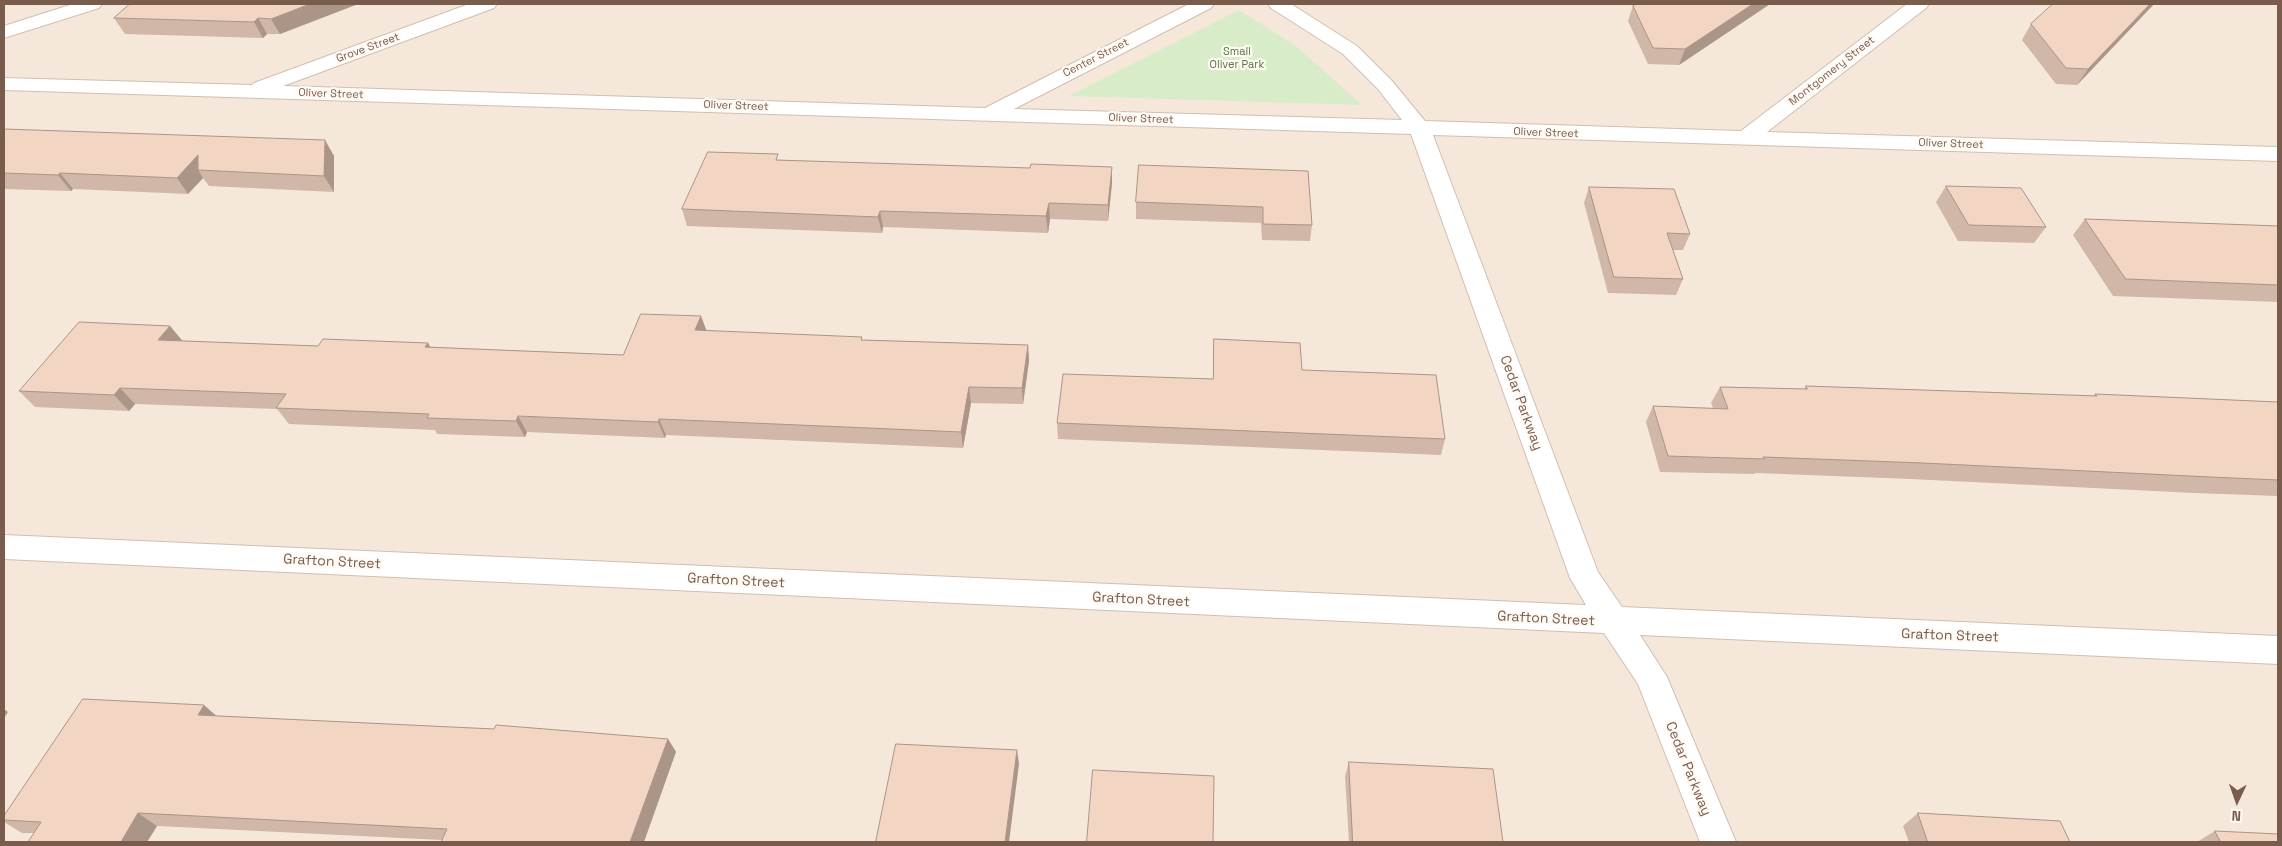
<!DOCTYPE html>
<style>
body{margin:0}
#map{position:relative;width:2282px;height:846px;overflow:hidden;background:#fdf6ec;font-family:"Space Grotesk",sans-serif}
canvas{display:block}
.frame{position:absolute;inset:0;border:5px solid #7a5c4d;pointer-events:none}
.north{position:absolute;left:2212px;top:776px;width:50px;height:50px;-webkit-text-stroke:4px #fffaf3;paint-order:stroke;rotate:183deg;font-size:14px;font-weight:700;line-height:20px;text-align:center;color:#7a5c4d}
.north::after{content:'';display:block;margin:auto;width:18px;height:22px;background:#7a5c4d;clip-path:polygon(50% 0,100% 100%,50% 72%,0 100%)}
</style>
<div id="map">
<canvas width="2282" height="846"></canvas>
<div class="frame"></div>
<div class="north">N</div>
</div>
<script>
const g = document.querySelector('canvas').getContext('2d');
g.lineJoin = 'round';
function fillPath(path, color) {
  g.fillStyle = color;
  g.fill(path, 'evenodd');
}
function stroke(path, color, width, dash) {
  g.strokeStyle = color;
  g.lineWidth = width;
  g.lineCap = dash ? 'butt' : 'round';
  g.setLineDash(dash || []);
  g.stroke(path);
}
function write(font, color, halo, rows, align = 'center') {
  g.font = font + ' "Space Grotesk",sans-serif';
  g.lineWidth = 4.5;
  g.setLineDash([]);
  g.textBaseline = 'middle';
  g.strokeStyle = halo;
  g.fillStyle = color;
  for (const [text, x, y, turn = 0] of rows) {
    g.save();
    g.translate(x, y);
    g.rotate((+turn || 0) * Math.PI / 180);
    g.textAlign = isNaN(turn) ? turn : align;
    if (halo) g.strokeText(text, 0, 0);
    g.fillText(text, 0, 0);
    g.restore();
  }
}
fillPath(new Path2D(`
 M 4,4 L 2278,4 L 2278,842 L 4,842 Z`), '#f5e8da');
fillPath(new Path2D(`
 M 1239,10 L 1296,46 L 1362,105 L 1069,96 Z`), '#d8ecc9');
const minor = new Path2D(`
 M 73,4 L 102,4 L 99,8 L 4,38 L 4,26 Z
 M 469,4 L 497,4 L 494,8 L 283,86 L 985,108 L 1189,4 L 1214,4 L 1211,8 L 1014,109 L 1402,120 L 1378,89 L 1343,54 L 1271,8 L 1268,4 L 1291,4 L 1357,46 L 1392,81 L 1425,121 L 1741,131 L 1907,4 L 1929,4 L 1926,8 L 1767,132 L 2278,147 L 2278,161 L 1433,135 L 1598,572 L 1622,607 L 2278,636 L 2278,664 L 1640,635 L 1667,677 L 1736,842 L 1700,842 L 1638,684 L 1604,633 L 4,559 L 4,535 L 1586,605 L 1570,578 L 1411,134 L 4,90 L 4,78 L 252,85 L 254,83 Z`);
stroke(minor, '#d1beb0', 2);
fillPath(minor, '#fff');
fillPath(new Path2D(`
 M 358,4 L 280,34 L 267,34 L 263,38 L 125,34 L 114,18 Z
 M 1770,4 L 1679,65 L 1648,64 L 1628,21 L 1633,6 Z
 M 2154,4 L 2077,85 L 2056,84 L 2022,40 L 2031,24 Z
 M 4,129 L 334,156 L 334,192 L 209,186 L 203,178 L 188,194 L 73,189 L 71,191 L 4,189 Z
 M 780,160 L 1112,183 L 1108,221 L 1050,219 L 1048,233 L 883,227 L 882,233 L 687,226 L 682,209 Z
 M 1308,171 L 1312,225 L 1310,241 L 1262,240 L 1261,223 L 1136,219 L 1136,202 Z
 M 1946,186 L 2046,227 L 2034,243 L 1958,241 L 1936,202 Z
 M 1589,187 L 1690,234 L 1683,250 L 1673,250 L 1683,279 L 1676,295 L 1608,293 L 1584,203 Z
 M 2085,219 L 2278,226 L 2278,302 L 2113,296 L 2073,235 Z
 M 170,326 L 183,341 L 318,346 L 428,343 L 430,347 L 623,355 L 706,331 L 862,340 L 1028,345 L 1029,361 L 1023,404 L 971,403 L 963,448 L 666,435 L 665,438 L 527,432 L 525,437 L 437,434 L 435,430 L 289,424 L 277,409 L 135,404 L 129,411 L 35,407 L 19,391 Z
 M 1214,339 L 1302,370 L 1445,439 L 1441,455 L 1058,439 L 1057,423 L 1213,379 Z
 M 1806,386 L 2093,396 L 2095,394 L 2278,402 L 2278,496 L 2194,493 L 1911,479 L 1756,473 L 1754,474 L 1660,472 L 1646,422 L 1653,406 L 1713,408 L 1711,403 L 1720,387 L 1804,389 Z
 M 216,716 L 668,739 L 676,752 L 442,840 L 157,826 L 147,842 L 28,842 L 34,833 L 22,833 L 4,822 L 4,816 Z
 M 1349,762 L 1503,842 L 1349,842 L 1345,776 Z
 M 1918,813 L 2070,842 L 1909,842 L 1903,826 Z
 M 2215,831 L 2278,842 L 2197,842 Z`), '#d1b7a8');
fillPath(new Path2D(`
 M 310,4 L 358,4 L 280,34 L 271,19 Z
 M 1753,4 L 1770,4 L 1679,65 L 1685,49 Z
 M 2150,4 L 2154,4 L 2077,85 L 2088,69 Z
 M 258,18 L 267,34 L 263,38 L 254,22 Z
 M 325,140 L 334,156 L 334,192 L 324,176 Z
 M 198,155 L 198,170 L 203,178 L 188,194 L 177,178 Z
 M 1112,167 L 1112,183 L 1108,221 L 1108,205 Z
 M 60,173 L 73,189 L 71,191 L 58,175 Z
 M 1049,203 L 1050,219 L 1048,233 L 1046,216 Z
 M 880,211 L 883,227 L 882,233 L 878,217 Z
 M 701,316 L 707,332 L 695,330 Z
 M 170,326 L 183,342 L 158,340 Z
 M 428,343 L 437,359 L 425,347 Z
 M 1028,345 L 1029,361 L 1023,404 L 1022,388 Z
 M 969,387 L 971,403 L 963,448 L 961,432 Z
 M 120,388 L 135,404 L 129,411 L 114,395 Z
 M 518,416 L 527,432 L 525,437 L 516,421 Z
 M 659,419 L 666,435 L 665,438 L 658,422 Z
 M 204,705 L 220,719 L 198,715 Z
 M 4,709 L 8,712 L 4,718 Z
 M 668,739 L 676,752 L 644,842 L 630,842 Z
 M 1017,750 L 1019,764 L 1009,842 L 1005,842 Z
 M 138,813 L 157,826 L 147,842 L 121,842 Z`), '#aa9588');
const building = new Path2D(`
 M 130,4 L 310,4 L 271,19 L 258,18 L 254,22 L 114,18 Z
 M 1637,4 L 1753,4 L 1685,49 L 1653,48 L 1633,6 Z
 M 2053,4 L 2150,4 L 2088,69 L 2066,68 L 2031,24 Z
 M 4,129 L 325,140 L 324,176 L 198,170 L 198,155 L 177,178 L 60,173 L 58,175 L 4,173 Z
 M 708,152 L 778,154 L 776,160 L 1030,168 L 1031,164 L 1112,167 L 1108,205 L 1049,203 L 1046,216 L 880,211 L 878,217 L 682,209 Z
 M 1139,165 L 1308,171 L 1312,225 L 1263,224 L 1263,207 L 1136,202 Z
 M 1946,186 L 2021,188 L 2046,227 L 1969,225 Z
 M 1589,187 L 1674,189 L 1690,234 L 1667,233 L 1683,279 L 1614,277 Z
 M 2085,219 L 2278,226 L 2278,285 L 2126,279 Z
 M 641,314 L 701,316 L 695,330 L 862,337 L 861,340 L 1028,345 L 1022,388 L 969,387 L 961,432 L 659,419 L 658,422 L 518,416 L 516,421 L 427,418 L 429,414 L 276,408 L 286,394 L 120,388 L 114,395 L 19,391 L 79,322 L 170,326 L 158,340 L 318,346 L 323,339 L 428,343 L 425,347 L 623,355 Z
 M 1214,339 L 1300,343 L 1302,370 L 1436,375 L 1445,439 L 1057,423 L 1063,374 L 1213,379 Z
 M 1806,386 L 2097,396 L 2095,394 L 2278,402 L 2278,480 L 2210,477 L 1923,463 L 1763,457 L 1764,459 L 1668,456 L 1653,406 L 1728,409 L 1720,387 L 1807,389 Z
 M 83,699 L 204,705 L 198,715 L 494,729 L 496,725 L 668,739 L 630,842 L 441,842 L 447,829 L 138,813 L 121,842 L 28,842 L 41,822 L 4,820 L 4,816 Z
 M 896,744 L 1017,750 L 1005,842 L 876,842 Z
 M 1349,762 L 1493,769 L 1503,842 L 1353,842 Z
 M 1093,770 L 1214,776 L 1213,842 L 1087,842 Z
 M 1918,813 L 2060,821 L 2070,842 L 1928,842 Z
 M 2215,831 L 2278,834 L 2278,842 L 2221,842 Z`);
fillPath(building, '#f3d5c3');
stroke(building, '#aa9588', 1);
write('11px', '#7a5c4d', '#fffaf3', [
 ["Grove Street",368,48,-20],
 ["Center Street",1096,58,-27],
 ["Montgomery Street",1832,71,-38],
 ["Oliver Street",331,94,2],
 ["Oliver Street",736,106,2],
 ["Oliver Street",1141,119,2],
 ["Oliver Street",1546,133,2],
 ["Oliver Street",1951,144,2]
]);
write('11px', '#537a41', '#fffaf3', [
 ["Small",1237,52],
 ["Oliver Park",1237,65]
]);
write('14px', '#7a5c4d', '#fffaf3', [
 ["Cedar Parkway",1521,403,70],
 ["Grafton Street",332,562,3],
 ["Grafton Street",736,581,3],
 ["Grafton Street",1141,600,3],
 ["Grafton Street",1546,619,3],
 ["Grafton Street",1950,636,2],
 ["Cedar Parkway",1688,769,68]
]);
</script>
